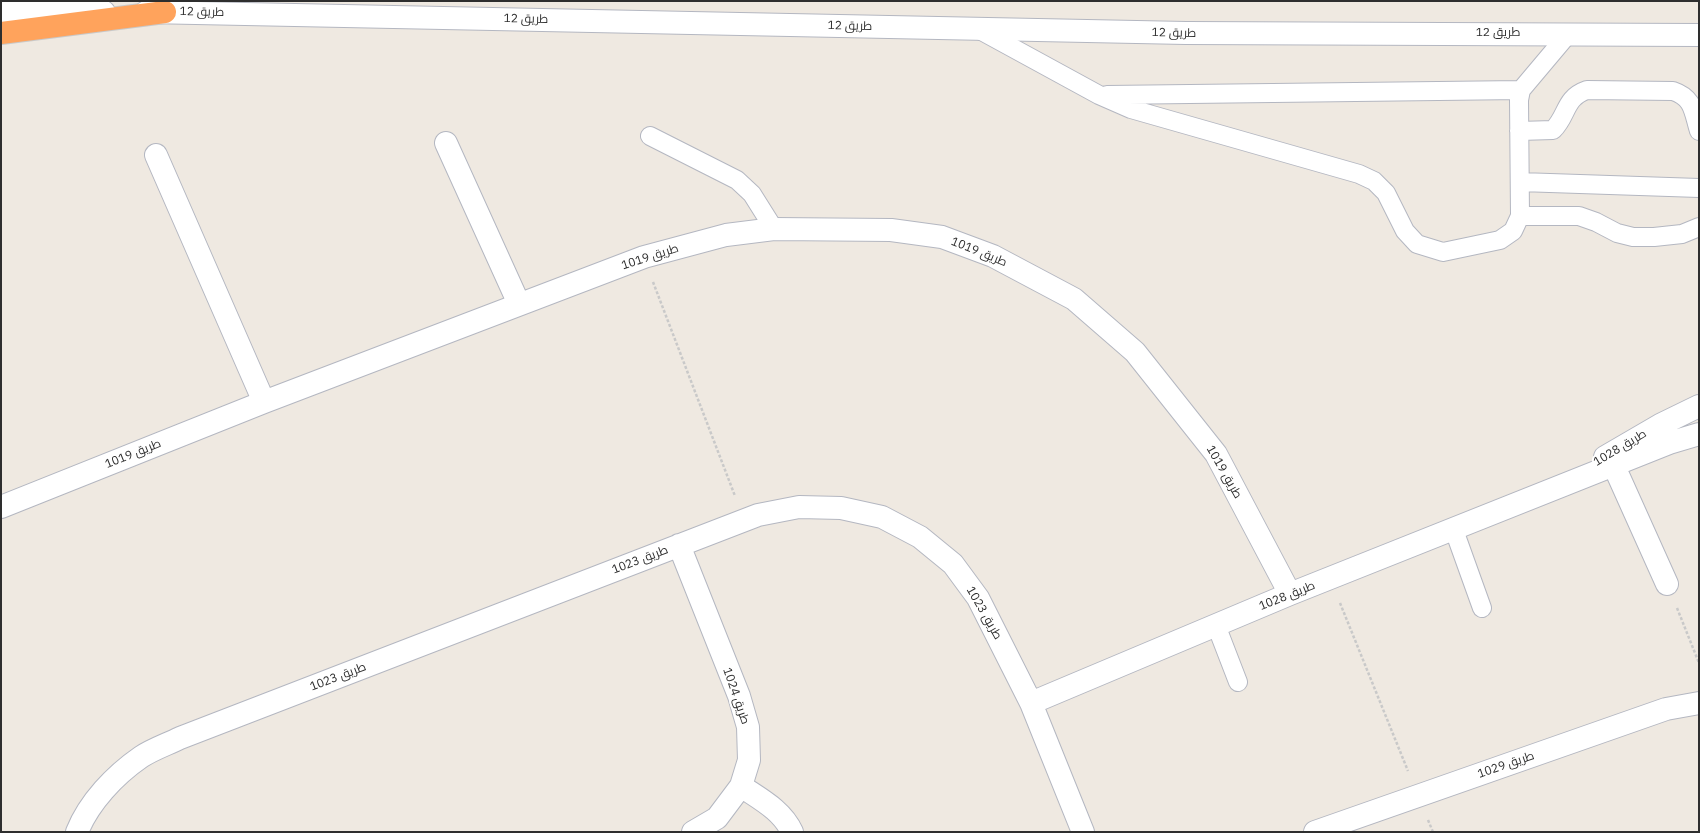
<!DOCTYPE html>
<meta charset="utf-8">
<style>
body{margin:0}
#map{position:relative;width:1700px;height:833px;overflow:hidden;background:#efe9e1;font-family:"IBM Plex Sans",sans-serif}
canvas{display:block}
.frame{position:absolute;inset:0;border:2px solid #2e2e2e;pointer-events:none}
</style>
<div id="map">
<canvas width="1700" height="833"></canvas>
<div class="frame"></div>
</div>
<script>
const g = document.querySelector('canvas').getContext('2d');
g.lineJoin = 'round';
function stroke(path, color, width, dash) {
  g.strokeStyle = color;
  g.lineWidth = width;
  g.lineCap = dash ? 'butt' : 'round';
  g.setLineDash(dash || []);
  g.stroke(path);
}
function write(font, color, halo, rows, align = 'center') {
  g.font = font + ' "IBM Plex Sans",Cairo,sans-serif';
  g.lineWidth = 4;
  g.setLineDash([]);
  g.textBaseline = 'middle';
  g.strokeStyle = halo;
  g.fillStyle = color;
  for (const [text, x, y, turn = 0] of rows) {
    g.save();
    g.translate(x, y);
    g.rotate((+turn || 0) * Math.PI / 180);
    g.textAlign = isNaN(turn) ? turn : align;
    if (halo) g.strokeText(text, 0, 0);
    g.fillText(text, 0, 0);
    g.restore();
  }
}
const service = new Path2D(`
 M 978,29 L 1099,95 L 1131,109 L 1359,174 L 1374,181 L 1386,193 L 1405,231 L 1417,244 L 1443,252 L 1500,240 L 1513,231 L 1520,216 L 1519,100 L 1521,90 L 1569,33
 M 1107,95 L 1521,90
 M 1519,131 L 1553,130 C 1568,115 1564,98 1587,90 L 1673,91 C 1694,98 1693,112 1699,131
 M 650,136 L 737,180 L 752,194 L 774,229
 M 1520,182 L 1699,188
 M 1520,216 L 1579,216 L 1596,222 L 1617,233 L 1633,237 L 1654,237 L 1682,234 L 1699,227
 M 1454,530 L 1482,608
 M 1216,625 L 1238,682`);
const minor = new Path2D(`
 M 446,143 L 519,304
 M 156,155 L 264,402
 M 1605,457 L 1660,425 L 1699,406
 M 1614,466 L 1667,584
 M 1,507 L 264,402 L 644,257 L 726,235 L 774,229 L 891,230 L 942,237 L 993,256 L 1074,299 L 1135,352 L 1216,454 L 1290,594
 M 679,545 L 739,696 L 748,727 L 749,760 L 741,786 L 717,818 L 693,832
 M 1031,703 L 1290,594 L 1669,443 L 1699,434
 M 741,786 C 760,799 782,810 792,832
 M 77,832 C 89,802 115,775 141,757 C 153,749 168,744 180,738 L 758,515 L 799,507 L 841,508 L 882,517 L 920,537 L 953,564 L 978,598 L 1031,703 L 1083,832`);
const tertiary = new Path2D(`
 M 1315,832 L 1666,709 L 1699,703`);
const secondary = new Path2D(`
 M 146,12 L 1186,33 L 1699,35
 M 1,13 L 104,12`);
const motorway = new Path2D(`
 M 1,33 L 165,12`);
stroke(service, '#b4b7c1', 20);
stroke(minor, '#b4b7c1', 24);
stroke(tertiary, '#b4b7c1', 24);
stroke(secondary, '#b4b7c1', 24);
stroke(motorway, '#c9c9c9', 24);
stroke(new Path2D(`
 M 653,282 L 735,496
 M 1340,603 L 1408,771
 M 1677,608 L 1699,663
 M 1428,820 L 1433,832`), '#c9c9c9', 2.5, [3, 2]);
stroke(service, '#fff', 18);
stroke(minor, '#fff', 22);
stroke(tertiary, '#fff', 22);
stroke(secondary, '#fff', 22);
stroke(motorway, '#ffa35c', 22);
write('12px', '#2e2e2e', '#fff', [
 ["طريق 12",202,12,1],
 ["طريق 12",526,19,1],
 ["طريق 12",850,26,1],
 ["طريق 12",1174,33,1],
 ["طريق 12",1498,33],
 ["طريق 1019",979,252,22],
 ["طريق 1019",650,257,-18],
 ["طريق 1028",1620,448,-31],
 ["طريق 1019",133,454,-22],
 ["طريق 1019",1224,472,60],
 ["طريق 1023",640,560,-21],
 ["طريق 1028",1287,596,-22],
 ["طريق 1023",984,613,60],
 ["طريق 1023",338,677,-21],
 ["طريق 1024",736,696,71],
 ["طريق 1029",1506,765,-19]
]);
</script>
